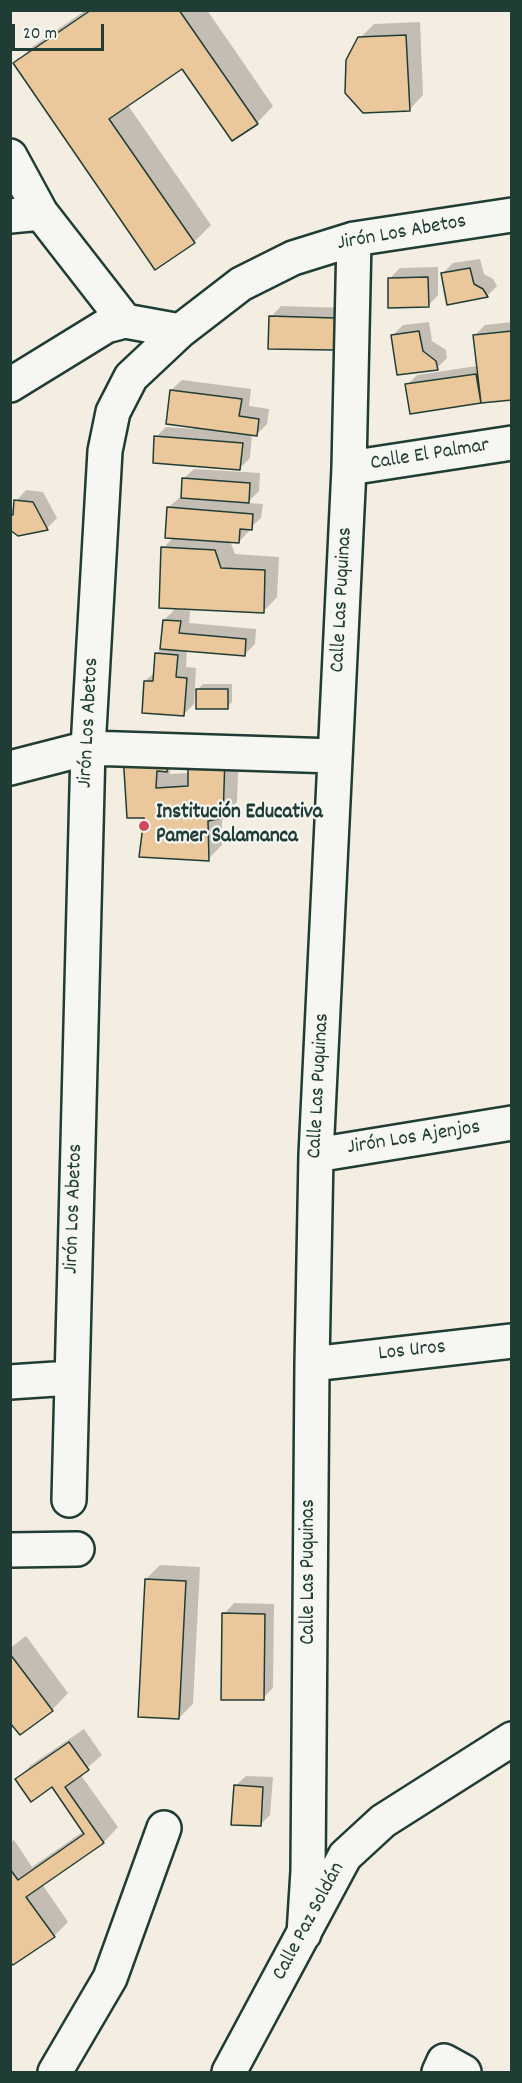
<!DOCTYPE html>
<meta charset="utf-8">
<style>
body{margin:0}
#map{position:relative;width:522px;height:2083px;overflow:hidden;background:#f4ede1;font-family:Dekko,sans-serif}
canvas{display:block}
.frame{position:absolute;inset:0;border:12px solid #1f3d34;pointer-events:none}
.scale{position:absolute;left:12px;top:24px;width:92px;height:27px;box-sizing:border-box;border:3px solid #1f3d34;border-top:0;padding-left:8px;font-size:18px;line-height:21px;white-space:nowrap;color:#1f3d34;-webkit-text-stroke:4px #f6f6f2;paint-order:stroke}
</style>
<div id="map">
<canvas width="522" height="2083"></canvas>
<div class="frame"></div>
<div class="scale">20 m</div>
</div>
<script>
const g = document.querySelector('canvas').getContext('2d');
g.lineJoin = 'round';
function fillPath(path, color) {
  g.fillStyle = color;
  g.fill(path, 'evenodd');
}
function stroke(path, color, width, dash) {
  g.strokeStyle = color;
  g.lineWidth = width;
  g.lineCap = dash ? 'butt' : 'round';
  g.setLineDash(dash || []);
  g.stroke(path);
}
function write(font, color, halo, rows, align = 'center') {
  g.font = font + ' Dekko,sans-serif';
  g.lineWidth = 4.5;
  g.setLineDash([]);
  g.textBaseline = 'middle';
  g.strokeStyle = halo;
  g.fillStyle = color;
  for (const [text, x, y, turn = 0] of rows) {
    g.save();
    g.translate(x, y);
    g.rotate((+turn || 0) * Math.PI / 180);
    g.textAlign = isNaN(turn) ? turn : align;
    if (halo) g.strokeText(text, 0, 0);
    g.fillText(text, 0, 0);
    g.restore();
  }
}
fillPath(new Path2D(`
 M 86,10 L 207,10 L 273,106 L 257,123 L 183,67 L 127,104 L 211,225 L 194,242 L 15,64 L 32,47 Z
 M 420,22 L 423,95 L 409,110 L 360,38 L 374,24 Z
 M 480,259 L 484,274 L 493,279 L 497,286 L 487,296 L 448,303 L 442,274 L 453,263 Z
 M 438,267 L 438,295 L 428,306 L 390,278 L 400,268 Z
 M 281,306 L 345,308 L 345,338 L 334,349 L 271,317 Z
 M 429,322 L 432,341 L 446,350 L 447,358 L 437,368 L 392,336 L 403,325 Z
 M 512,322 L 512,399 L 411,413 L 407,385 L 417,375 L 477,366 L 475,335 L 485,325 Z
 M 182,380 L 251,389 L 249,406 L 269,409 L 267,424 L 257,434 L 252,433 L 250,458 L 240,468 L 156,437 L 166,427 L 194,429 L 194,426 L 171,390 Z
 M 194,469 L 260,473 L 259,491 L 247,503 L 263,504 L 261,518 L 249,529 L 249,531 L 239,542 L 230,541 L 235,554 L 279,557 L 277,597 L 263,612 L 163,548 L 174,537 L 168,508 L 179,498 L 182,498 L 183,479 Z
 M 26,490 L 43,492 L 57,518 L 47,528 L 18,534 L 10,529 L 10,508 L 15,507 L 16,501 Z
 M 175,609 L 190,611 L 189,623 L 256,629 L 255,644 L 244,655 L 187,650 L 186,667 L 196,668 L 194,704 L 184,714 L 145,681 L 155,672 L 156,654 L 162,648 L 164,620 Z
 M 203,684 L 232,684 L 232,702 L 227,707 L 195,692 Z
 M 239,744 L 237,802 L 222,817 L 222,845 L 208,859 L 146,817 L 125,755 L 170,767 L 170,774 L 190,773 Z
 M 160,1565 L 200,1567 L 193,1704 L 179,1718 L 146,1579 Z
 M 234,1603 L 274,1604 L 273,1688 L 263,1698 L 224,1614 Z
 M 26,1636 L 68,1693 L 52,1710 L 10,1720 L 10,1648 Z
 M 84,1729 L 102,1755 L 80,1774 L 118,1827 L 104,1842 L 42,1884 L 68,1922 L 54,1936 L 10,1959 L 10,1842 L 14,1840 L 32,1867 L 84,1831 L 52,1785 L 17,1779 L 31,1765 Z
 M 246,1776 L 273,1777 L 270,1815 L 260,1825 L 235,1786 Z`), '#0003');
const building = new Path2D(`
 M 91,10 L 179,10 L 258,124 L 232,141 L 182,69 L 109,119 L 195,243 L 155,270 L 13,63 Z
 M 406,35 L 410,111 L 363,113 L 345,93 L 346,60 L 358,37 Z
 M 470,268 L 474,284 L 483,289 L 488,297 L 447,305 L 441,273 Z
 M 428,277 L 429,307 L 388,308 L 388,278 Z
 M 269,316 L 335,318 L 335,350 L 268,349 Z
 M 419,331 L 423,351 L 436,361 L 438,370 L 397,375 L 391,335 Z
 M 512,331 L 512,400 L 481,403 L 473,335 Z
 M 476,374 L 481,403 L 410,414 L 405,384 Z
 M 170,390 L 242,399 L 239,416 L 259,419 L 257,436 L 166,424 Z
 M 154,436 L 243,443 L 240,470 L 153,463 Z
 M 182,478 L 250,483 L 249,503 L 181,498 Z
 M 14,500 L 33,502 L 48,530 L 18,536 L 10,530 L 10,515 L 13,515 Z
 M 167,507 L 253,514 L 252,530 L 240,529 L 239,543 L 165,538 Z
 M 161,547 L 215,550 L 221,568 L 265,570 L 264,613 L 159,608 Z
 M 163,620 L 181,621 L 179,633 L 246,639 L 245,656 L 160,649 Z
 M 155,653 L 178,655 L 176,677 L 187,678 L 184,716 L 142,713 L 144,681 L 153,681 Z
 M 196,689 L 228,689 L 228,709 L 196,709 Z
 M 123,754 L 169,755 L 167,772 L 157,771 L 156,788 L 188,786 L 188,756 L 225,758 L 223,818 L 208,821 L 209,861 L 139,857 L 144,818 L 127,818 Z
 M 145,1579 L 186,1581 L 179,1719 L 138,1717 Z
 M 222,1613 L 265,1614 L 264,1700 L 221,1700 Z
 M 10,1654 L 53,1711 L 20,1735 L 10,1723 Z
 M 69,1742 L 89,1770 L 65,1787 L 104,1843 L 26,1897 L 55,1937 L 13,1965 L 10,1962 L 10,1869 L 18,1880 L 84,1834 L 52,1787 L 31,1802 L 15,1779 Z
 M 234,1785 L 263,1787 L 261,1826 L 231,1825 Z`);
fillPath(building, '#ebc79c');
stroke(building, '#1f3d34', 1.5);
const minor = new Path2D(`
 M 10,156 L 41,213
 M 10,216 L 41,213 L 125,321
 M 10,385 L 106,326 L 125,321 L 180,331
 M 349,468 L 512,443
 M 10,768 L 88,748 L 335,756
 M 316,1155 L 512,1123
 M 312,1364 L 512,1341
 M 10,1382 L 70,1378
 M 69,1500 L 88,748 L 105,451 L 113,412 L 131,377 L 180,331 L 241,284 L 293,258 L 354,239 L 512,215
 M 10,1550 L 77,1549
 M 304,1934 L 308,1871 L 312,1364 L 316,1155 L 349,468 L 354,239
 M 55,2072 L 110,1978 L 164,1828
 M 229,2072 L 345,1856 L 383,1821 L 512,1739
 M 439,2072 L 444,2061 L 464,2072`);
stroke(minor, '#1f3d34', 38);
stroke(minor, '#f6f6f2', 33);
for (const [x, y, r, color] of [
 [144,826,6,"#d1495b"]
]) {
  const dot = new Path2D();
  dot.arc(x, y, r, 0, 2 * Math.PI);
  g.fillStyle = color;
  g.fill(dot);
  stroke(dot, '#f6f6f2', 2);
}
write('21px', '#1f3d34', '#f6f6f2', [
 ["Jirón Los Abetos",402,234,-10],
 ["Calle El Palmar",430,456,-9],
 ["Calle Las Puquinas",343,600,-87],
 ["Jirón Los Abetos",90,723,-87],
 ["Calle Las Puquinas",320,1086,-87],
 ["Jirón Los Ajenjos",414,1139,-9],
 ["Jirón Los Abetos",75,1209,-88],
 ["Los Uros",412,1352,-6],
 ["Calle Las Puquinas",310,1572,-90],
 ["Calle Paz Soldán",310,1922,-62]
]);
write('bold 21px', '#1f3d34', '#f6f6f2', [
 ["Institución Educativa",156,814],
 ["Pamer Salamanca",156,838]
], 'left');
</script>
